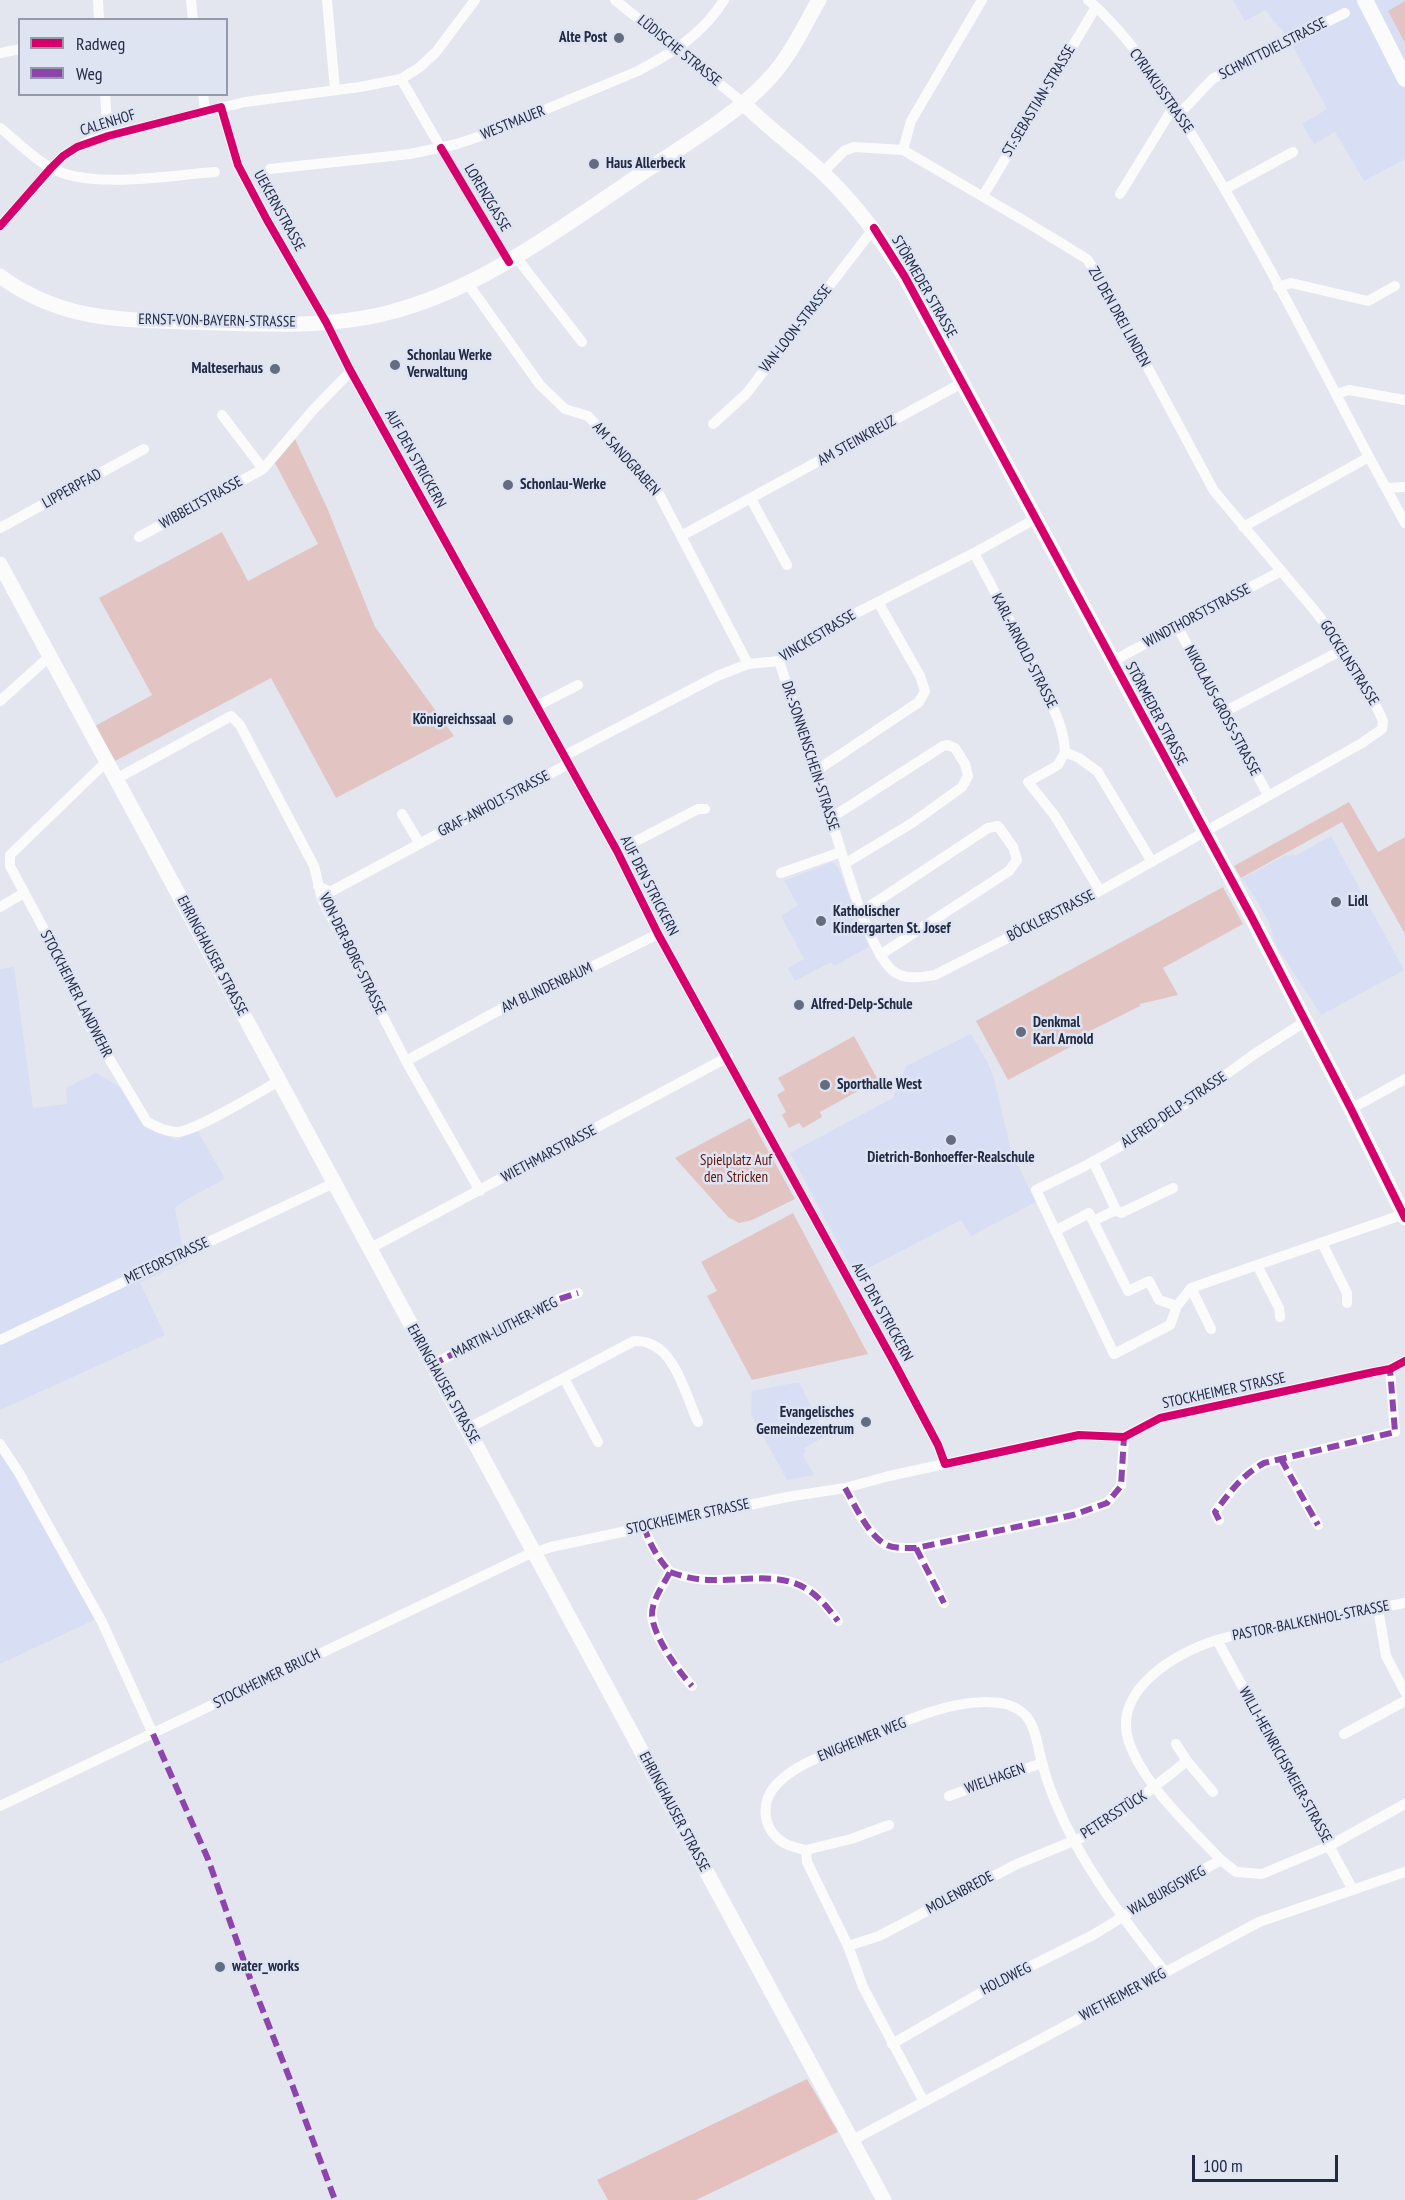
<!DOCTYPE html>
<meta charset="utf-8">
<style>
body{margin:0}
#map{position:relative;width:1405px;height:2200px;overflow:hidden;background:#e3e6ee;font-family:"PT Sans Narrow",sans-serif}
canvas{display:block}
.legend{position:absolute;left:18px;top:18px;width:210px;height:78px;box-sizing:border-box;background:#dfe4f2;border:2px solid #939aac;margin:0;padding:8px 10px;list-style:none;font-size:18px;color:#222a44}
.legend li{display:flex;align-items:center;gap:12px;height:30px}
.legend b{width:30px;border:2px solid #939aac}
.scale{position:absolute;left:1192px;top:2155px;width:146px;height:27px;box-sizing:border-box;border:3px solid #222a44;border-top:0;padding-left:8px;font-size:18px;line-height:21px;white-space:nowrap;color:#222a44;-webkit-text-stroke:4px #dfe4f2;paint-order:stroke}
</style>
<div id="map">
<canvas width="1405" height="2200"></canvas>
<ul class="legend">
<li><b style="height:8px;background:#d6006c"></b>Radweg</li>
<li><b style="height:8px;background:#8e44ad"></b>Weg</li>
</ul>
<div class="scale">100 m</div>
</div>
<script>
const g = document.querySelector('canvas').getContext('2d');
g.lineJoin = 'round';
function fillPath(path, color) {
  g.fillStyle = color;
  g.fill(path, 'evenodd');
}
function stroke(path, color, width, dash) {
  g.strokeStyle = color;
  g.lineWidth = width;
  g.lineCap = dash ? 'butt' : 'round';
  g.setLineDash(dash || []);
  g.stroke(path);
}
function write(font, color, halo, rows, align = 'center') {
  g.font = font + ' "PT Sans Narrow",sans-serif';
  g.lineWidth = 5;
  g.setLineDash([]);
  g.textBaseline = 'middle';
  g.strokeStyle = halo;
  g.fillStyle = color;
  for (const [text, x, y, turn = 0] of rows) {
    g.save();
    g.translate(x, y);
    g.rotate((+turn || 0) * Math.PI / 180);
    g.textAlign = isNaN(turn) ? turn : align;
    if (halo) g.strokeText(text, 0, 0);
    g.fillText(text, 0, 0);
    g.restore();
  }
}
fillPath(new Path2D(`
 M 1233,0 L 1405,0 L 1405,159 L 1364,181 L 1335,132 L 1314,144 L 1302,124 L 1327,109 L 1287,36 L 1265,10 L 1245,21 Z
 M 1331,836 L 1404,970 L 1321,1015 L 1275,944 L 1270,924 L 1254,896 L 1242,879 L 1287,854 L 1289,856 L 1293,854 L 1295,856 Z
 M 832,862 L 838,867 L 869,947 L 834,966 L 831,962 L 795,981 L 788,968 L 804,959 L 781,916 L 798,905 L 784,881 Z
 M 14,967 L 33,1108 L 67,1104 L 66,1088 L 96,1073 L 122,1088 L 142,1121 L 154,1132 L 177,1140 L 197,1130 L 225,1179 L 187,1199 L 175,1208 L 182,1244 L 188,1260 L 140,1283 L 165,1335 L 0,1410 L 0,969 Z
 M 971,1034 L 988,1063 L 994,1078 L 1011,1151 L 1036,1202 L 971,1236 L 961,1220 L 855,1275 L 790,1153 L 893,1098 L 906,1066 Z
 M 799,1382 L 826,1436 L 804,1448 L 806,1452 L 803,1454 L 814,1475 L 787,1480 L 751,1414 L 752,1391 Z
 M 0,1446 L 96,1619 L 0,1664 Z`), '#d8dff4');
fillPath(new Path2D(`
 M 1405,1 L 1405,43 L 1388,11 Z
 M 295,439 L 328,510 L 375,627 L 454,736 L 336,798 L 271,678 L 115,761 L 95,726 L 152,695 L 99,598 L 222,532 L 248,581 L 318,544 L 275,463 Z
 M 1349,802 L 1378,852 L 1405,837 L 1405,934 L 1342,822 L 1241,878 L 1234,866 Z
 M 1223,887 L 1243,924 L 1163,968 L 1178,995 L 1140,1004 L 1140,1006 L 1086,1033 L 1087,1038 L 1008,1080 L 976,1021 Z
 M 854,1036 L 878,1080 L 820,1112 L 822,1117 L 803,1128 L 799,1123 L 789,1128 L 782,1115 L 786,1112 L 777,1095 L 785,1090 L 778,1078 Z
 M 750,1118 L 795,1199 L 752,1220 L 739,1223 L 728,1217 L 675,1158 Z
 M 793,1213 L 868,1354 L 752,1380 L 707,1296 L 717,1291 L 701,1262 Z`), '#e2c5c3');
fillPath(new Path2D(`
 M 807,2079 L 838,2132 L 696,2200 L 608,2200 L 597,2180 Z`), '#e4c0be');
stroke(new Path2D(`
 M 98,0 L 99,20
 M 191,0 L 193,20
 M 327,0 L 335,90
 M 615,0 L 742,102
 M 1088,0 C 1133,38 1173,103 1203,153 C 1263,251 1315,355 1369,457 L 1243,527
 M 0,53 L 20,49
 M 401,79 L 441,148
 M 105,94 L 108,136
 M 203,94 L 205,111
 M 221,107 L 238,165 L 267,220 L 326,322 L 349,368 L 617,851 L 658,934 L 895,1364 L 938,1445 L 945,1464
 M 1179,113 C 1192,103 1201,89 1214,78 L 1345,13
 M 0,128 C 17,141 32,158 51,168 C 91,190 170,175 215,172
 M 903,150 L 911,121 L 982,0
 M 270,169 L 410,154 L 457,144 L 484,135 L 638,71 C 672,53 703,34 724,0
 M 1225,189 L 1293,152
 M 1120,194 L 1174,106
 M 983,196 L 1096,7
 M 0,226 L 63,156 L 91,140 L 245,102 L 360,87 L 401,79 L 420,67 L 436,52 L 475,0
 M 516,257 L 582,342
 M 468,284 L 540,385 L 565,409 L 588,416 L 659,494 L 748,664
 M 1278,287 L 1291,283 L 1368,301 L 1395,286
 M 1336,394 L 1349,390 L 1405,400
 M 222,415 L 263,469
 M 713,424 L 746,394 L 874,228
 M 1369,457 L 1405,523
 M 1386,488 L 1405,487
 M 751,499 L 787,565
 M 0,528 L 144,449
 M 681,536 L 962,383
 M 139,537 L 263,469 L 313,410 L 351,371
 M 974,553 C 996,594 1018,636 1039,678 C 1050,702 1064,725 1065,752
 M 1177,626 L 1268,795
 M 779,661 C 796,713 815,765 831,818 C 842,852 867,948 892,970 C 905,981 921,977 935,975 L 1100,891 L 1362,743 L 1382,729 L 1383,721 L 1378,710 L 1344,649 L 1315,611 L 1214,491 L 1102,282 L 1087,259 L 1028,223 L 903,150 L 854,147 L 844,151 L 822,173
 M 1113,661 L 1281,571
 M 0,701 L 49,657
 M 537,706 L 578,685
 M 1224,712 L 1344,649
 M 1065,752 L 1058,765 L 1028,782 L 1055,816 L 1100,891
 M 1065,752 L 1079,758 L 1098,772 L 1152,862
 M 564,756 L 717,676 L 748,664 L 779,661 L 799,643 L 827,628 L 974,553 L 1035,519
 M 106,762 L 10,855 L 10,866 L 62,963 L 74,994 L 91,1028 L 147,1122 C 157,1127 167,1132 178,1132 C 198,1130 259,1092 279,1081
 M 816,771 L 919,702 L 925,691 L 920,676 L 878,602
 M 116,779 L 231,716 L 240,725 L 314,866 L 322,899 L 406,1061 L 480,1191
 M 402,814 L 420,844
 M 831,818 L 943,746 L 948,745 L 955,748 L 965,764 L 968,776 L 962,787 L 912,823 L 846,863
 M 617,851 L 698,809 L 705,809
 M 781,873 L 841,852
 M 318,886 L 330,892 L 568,764
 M 0,907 L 24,893
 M 861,912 L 988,828 L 998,826 L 1013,847 L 1017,860 L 1009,871 L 880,955
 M 1306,1021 L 1256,1053 L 1146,1132 L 1085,1166 L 1036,1190 L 1114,1354 L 1170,1325 L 1177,1306 L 1191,1288 L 1404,1214
 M 406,1061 L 547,984 L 563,981 L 658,934
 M 1351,1109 L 1405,1079
 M 1093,1161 L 1116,1210
 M 1093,1221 L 1116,1210 L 1121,1213 L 1173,1188
 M 1055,1231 L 1089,1213 L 1128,1291 L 1149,1281 L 1159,1300 L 1177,1306
 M 1322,1243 L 1347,1293 L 1347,1303
 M 369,1249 L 728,1057
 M 1257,1265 L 1279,1308 L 1280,1317
 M 1191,1288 L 1211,1329
 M 0,1340 L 334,1183
 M 432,1365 L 553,1301 L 578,1293
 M 564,1378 L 598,1442
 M 467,1429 L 634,1341 C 639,1341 644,1341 648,1343 C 676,1351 687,1399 698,1422
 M 0,1444 L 19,1473 L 102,1622 L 153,1734
 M 1281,1459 L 1318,1525
 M 845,1488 C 855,1505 866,1531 883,1543 C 892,1549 905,1548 916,1548 L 1073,1515 L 1107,1503 L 1121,1486 L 1124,1437
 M 1219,1520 L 1215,1512 C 1230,1492 1242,1475 1264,1463 L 1395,1432 L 1390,1369
 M 644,1526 C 649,1544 658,1558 670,1572 C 664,1584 651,1601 652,1616 C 654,1637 678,1671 692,1686
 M 916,1548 L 944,1603
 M 670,1572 C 684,1577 697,1580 712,1580 C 742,1581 778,1572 805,1588 C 819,1596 828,1608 838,1621
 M 1378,1608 L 1386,1656 L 1405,1692
 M 1217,1640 L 1353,1890
 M 1344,1734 L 1405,1701
 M 1176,1744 L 1187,1761 L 1213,1792
 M 949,1796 L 1042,1763
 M 0,1806 L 527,1555 L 551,1547 L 787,1497 L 845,1488 L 889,1476 L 1079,1435 L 1124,1437 L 1160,1418 L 1374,1372 L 1390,1369 L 1405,1361
 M 806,1850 L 851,1839 L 889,1825
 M 1221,1860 L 1236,1872 L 1262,1874 L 1329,1846 L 1405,1804
 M 848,1946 L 879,1936 L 1017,1864 L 1083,1837 L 1121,1813 L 1187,1761
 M 892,2044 L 1001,1981 L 1093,1935 L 1168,1889 L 1221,1860 C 1191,1828 1143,1784 1129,1742 C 1111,1691 1176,1652 1217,1640 C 1240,1633 1265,1629 1288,1625 C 1327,1618 1366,1611 1405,1603
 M 924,2102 L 863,1987 L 848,1946 L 807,1862 L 806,1850 C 800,1849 794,1847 788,1845 C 762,1833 758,1801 779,1782 C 798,1763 826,1755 851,1744 C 892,1727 938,1703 984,1702 C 998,1702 1011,1703 1023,1713 C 1036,1724 1037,1746 1042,1762 C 1045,1775 1050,1789 1055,1801 C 1081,1865 1123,1918 1165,1972
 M 851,2141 L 1259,1922 L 1405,1872`), '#fbfbfc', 10);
stroke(new Path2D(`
 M 742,102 C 767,127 796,148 822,172 C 855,203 881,238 905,277 L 1251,916 L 1351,1109 L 1405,1218
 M 0,276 C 59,320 119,320 189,322 C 254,324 324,329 387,313 C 484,289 565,224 647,170 C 687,143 744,110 775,72 C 793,51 805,24 819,0
 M 0,564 L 884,2200`), '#fbfbfc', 15);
stroke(new Path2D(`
 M 1365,0 L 1405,79`), '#fbfbfc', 16);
stroke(new Path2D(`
 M 432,1365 L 553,1301 L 578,1293
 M 1281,1459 L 1318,1525
 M 845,1488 C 855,1505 866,1531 883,1543 C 892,1549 905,1548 916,1548 L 1073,1515 L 1107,1503 L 1121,1486 L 1124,1437
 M 1219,1520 L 1215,1512 C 1230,1492 1242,1475 1264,1463 L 1395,1432 L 1390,1369
 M 644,1526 C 649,1544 658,1558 670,1572 C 664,1584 651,1601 652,1616 C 654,1637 678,1671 692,1686
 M 916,1548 L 944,1603
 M 670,1572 C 684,1577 697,1580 712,1580 C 742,1581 778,1572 805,1588 C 819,1596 828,1608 838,1621
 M 153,1734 L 208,1859 L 250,1978 L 293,2087 L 335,2200`), '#8e44ad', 6, [12, 6]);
stroke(new Path2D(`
 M 441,148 L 509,262
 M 0,226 L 51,168 L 63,156 L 77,147 L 108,136 L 221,107 L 238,165 L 267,220 L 326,322 L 349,368 L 617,851 L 658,934 L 895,1364 L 938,1445 L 945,1464 L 1079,1435 L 1124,1437 L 1160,1418 L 1374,1372 L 1390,1369 L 1405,1361
 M 874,228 L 905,277 L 1251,916 L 1351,1109 L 1405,1218`), '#d6006c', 8);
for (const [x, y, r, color] of [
 [619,38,6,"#666c80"],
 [594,164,6,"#666c80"],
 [395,365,6,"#666c80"],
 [275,369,6,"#666c80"],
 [508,485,6,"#666c80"],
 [508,720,6,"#666c80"],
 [1336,902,6,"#666c80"],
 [821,921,6,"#666c80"],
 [799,1005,6,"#666c80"],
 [1021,1032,6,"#666c80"],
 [825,1085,6,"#666c80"],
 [951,1140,6,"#666c80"],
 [866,1422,6,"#666c80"],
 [220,1967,6,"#666c80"]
]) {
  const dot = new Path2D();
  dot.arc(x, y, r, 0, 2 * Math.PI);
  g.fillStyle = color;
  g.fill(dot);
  stroke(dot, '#dfe4f2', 2);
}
write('bold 15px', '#222a44', '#dfe4f2', [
 ["Alte Post",607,38,"right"],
 ["Haus Allerbeck",606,164],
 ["Schonlau Werke",407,356],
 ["Verwaltung",407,373],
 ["Malteserhaus",263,369,"right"],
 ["Schonlau-Werke",520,485],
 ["Königreichssaal",496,720,"right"],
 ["Lidl",1348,902],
 ["Katholischer",833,912],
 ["Kindergarten St. Josef",833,929],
 ["Alfred-Delp-Schule",811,1005],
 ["Denkmal",1033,1023],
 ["Karl Arnold",1033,1040],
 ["Sporthalle West",837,1085],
 ["Dietrich-Bonhoeffer-Realschule",951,1158,"center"],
 ["Evangelisches",854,1413,"right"],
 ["Gemeindezentrum",854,1430,"right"],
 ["water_works",232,1967]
], 'left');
write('15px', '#222a44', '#dfe4f2', [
 ["SCHMITTDIELSTRASSE",1273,49,-27],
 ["LÜDISCHE STRASSE",679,51,39],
 ["CYRIAKUSSTRASSE",1161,91,55],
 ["ST.-SEBASTIAN-STRASSE",1039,101,-59],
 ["CALENHOF",108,123,-17],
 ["WESTMAUER",513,123,-22],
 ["LORENZGASSE",487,198,59],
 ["UEKERNSTRASSE",279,211,61],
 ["STÖRMEDER STRASSE",924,287,60],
 ["ZU DEN DREI LINDEN",1119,317,61],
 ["ERNST-VON-BAYERN-STRASSE",217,321,1],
 ["VAN-LOON-STRASSE",796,329,-52],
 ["AM STEINKREUZ",857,441,-29],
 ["AUF DEN STRICKERN",415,459,61],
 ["AM SANDGRABEN",626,459,48],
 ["LIPPERPFAD",72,489,-29],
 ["WIBBELTSTRASSE",201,503,-29],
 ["WINDTHORSTSTRASSE",1197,616,-28],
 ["VINCKESTRASSE",818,636,-31],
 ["KARL-ARNOLD-STRASSE",1024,651,63],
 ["GOCKELNSTRASSE",1349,663,58],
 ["NIKOLAUS-GROSS-STRASSE",1222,711,62],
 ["STÖRMEDER STRASSE",1156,714,62],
 ["DR.-SONNENSCHEIN-STRASSE",810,756,72],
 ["GRAF-ANHOLT-STRASSE",494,804,-28],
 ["AUF DEN STRICKERN",649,886,63],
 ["BÖCKLERSTRASSE",1051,916,-27],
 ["VON-DER-BORG-STRASSE",352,954,64],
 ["EHRINGHAUSER STRASSE",212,956,62],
 ["AM BLINDENBAUM",547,988,-25],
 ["STOCKHEIMER LANDWEHR",76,994,63],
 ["ALFRED-DELP-STRASSE",1174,1110,-34],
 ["WIETHMARSTRASSE",549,1154,-28],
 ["METEORSTRASSE",167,1261,-25],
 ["AUF DEN STRICKERN",882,1312,61],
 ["MARTIN-LUTHER-WEG",505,1328,-27],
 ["EHRINGHAUSER STRASSE",443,1384,61],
 ["STOCKHEIMER STRASSE",1224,1391,-12],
 ["STOCKHEIMER STRASSE",688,1517,-12],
 ["PASTOR-BALKENHOL-STRASSE",1311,1621,-11],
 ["STOCKHEIMER BRUCH",267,1679,-26],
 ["ENIGHEIMER WEG",862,1740,-22],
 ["WILLI-HEINRICHSMEIER-STRASSE",1285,1765,61],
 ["WIELHAGEN",995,1779,-20],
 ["EHRINGHAUSER STRASSE",674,1812,62],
 ["PETERSSTÜCK",1114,1815,-33],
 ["WALBURGISWEG",1167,1891,-29],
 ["MOLENBREDE",960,1893,-28],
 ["HOLDWEG",1006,1979,-27],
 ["WIETHEIMER WEG",1123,1995,-28]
]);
write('15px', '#61130b', '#dfe4f2', [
 ["Spielplatz Auf",736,1161],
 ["den Stricken",736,1178]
]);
</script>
